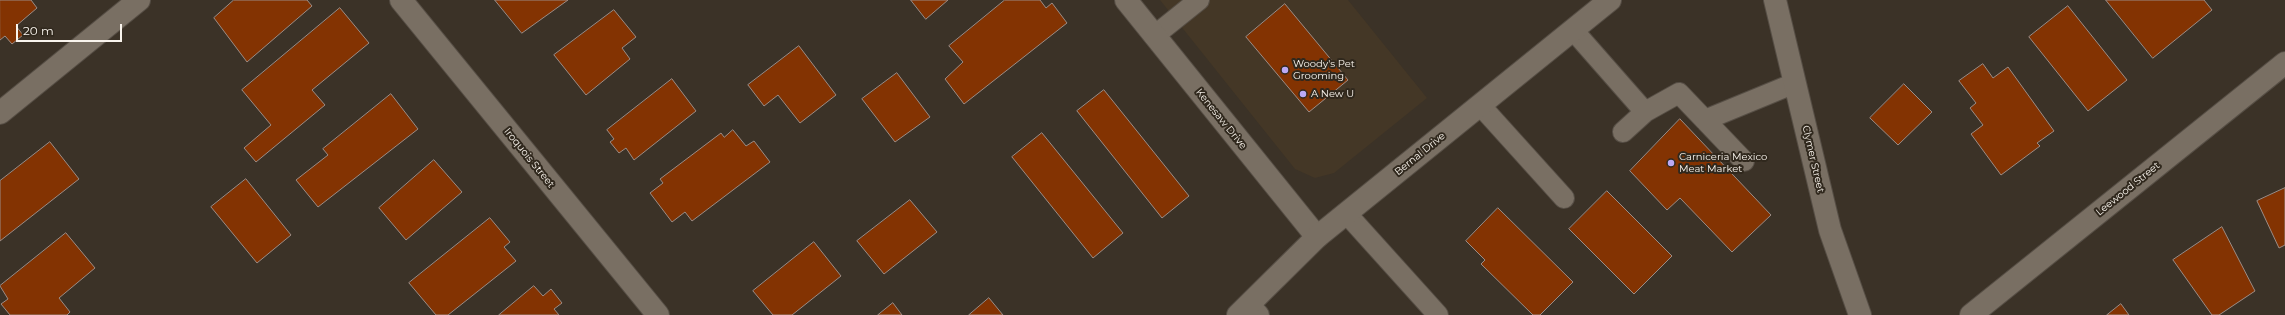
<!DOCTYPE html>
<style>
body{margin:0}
#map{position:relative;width:2285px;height:315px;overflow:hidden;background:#3b3227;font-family:Montserrat,sans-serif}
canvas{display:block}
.scale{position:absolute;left:16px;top:24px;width:106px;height:18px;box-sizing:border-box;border:2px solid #f9f4ed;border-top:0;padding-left:5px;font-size:12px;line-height:14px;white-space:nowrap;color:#f9f4ed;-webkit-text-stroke:3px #30281d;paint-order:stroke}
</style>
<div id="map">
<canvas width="2285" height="315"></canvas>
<div class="scale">20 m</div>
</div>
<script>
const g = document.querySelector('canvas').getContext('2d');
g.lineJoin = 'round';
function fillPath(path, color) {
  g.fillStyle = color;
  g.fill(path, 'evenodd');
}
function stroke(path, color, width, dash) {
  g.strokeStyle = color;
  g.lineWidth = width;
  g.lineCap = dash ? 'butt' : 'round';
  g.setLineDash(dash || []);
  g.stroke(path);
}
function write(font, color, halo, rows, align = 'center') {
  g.font = font + ' Montserrat,sans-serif';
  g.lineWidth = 4;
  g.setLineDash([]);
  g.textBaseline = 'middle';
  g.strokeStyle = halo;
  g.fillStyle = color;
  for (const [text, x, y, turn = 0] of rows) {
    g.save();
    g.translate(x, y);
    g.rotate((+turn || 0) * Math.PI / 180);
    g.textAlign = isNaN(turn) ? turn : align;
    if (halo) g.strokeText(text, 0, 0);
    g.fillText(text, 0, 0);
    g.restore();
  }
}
fillPath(new Path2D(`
 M 1160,0 L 1348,0 L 1427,98 L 1334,173 L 1315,178 L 1295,169 Z`), '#443726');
const building = new Path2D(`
 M 0,0 L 31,0 L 37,8 L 16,26 L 23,35 L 12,44 L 5,36 L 0,40 Z
 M 234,0 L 307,0 L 312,6 L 247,62 L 214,18 Z
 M 495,0 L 568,0 L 522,33 Z
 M 911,0 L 948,0 L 926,19 Z
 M 1005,0 L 1040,0 L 1046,8 L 1052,3 L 1067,23 L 964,104 L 945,79 L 963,62 L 949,46 Z
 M 2106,0 L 2204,0 L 2212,10 L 2153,58 Z
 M 1285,4 L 1348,80 L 1309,112 L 1246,37 Z
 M 2068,6 L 2127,80 L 2088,111 L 2029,37 Z
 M 340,8 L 369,43 L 312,90 L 325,105 L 256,162 L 244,148 L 271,125 L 242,90 Z
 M 614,10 L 636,37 L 622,48 L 630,59 L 586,95 L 554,55 Z
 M 799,46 L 836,95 L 800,123 L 778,95 L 764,106 L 748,85 Z
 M 1983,64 L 1993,78 L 2008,67 L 2054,131 L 2037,143 L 2040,146 L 2001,175 L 1971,134 L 1983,125 L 1970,108 L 1976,103 L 1959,81 Z
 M 897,73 L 930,117 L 895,142 L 862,99 Z
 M 672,79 L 696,111 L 634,160 L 626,148 L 619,153 L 610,142 L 614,139 L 607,130 Z
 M 1904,84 L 1932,112 L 1898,145 L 1870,118 Z
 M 1104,90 L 1189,196 L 1162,218 L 1077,111 Z
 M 391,94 L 418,129 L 318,207 L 296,180 L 328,155 L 323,149 Z
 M 1680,119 L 1771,215 L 1732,252 L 1680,198 L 1667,210 L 1630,171 Z
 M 733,130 L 746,146 L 754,141 L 770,162 L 692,221 L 685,212 L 672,222 L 650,193 L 663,183 L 660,179 L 721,133 L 724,137 Z
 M 1042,133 L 1123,233 L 1093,258 L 1012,157 Z
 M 50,142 L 79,179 L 0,241 L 0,181 Z
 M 434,160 L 462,192 L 406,240 L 379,208 Z
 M 246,179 L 291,235 L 257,263 L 211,207 Z
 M 2285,188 L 2285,245 L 2279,248 L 2257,201 Z
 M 1607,191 L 1672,256 L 1634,294 L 1569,229 Z
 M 910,200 L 937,232 L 884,274 L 857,241 Z
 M 1498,208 L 1573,282 L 1540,315 L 1533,315 L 1481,264 L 1485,260 L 1466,241 Z
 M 490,218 L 510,242 L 504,247 L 516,261 L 448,315 L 436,315 L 409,283 Z
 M 2222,227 L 2255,291 L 2219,315 L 2212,315 L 2173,260 Z
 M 66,233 L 95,268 L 59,298 L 70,312 L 67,315 L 10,315 L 1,304 L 8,299 L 0,286 Z
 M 814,242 L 841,276 L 792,315 L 773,315 L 753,291 Z
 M 534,286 L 543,296 L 551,289 L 562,303 L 554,309 L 559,315 L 499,315 Z
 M 989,298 L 1003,315 L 969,315 Z
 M 893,303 L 902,315 L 878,315 Z
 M 2121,304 L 2129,315 L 2107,315 Z`);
fillPath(building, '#833302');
stroke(building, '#9c8c85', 1);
const service = new Path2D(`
 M 1573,30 L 1645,112
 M 1154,36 L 1199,0
 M 1480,105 L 1564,198
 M 1705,120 L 1795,83
 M 1623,132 L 1645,112 L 1679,93 L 1744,161
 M 1346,213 L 1438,315
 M 1249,304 L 1259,315`);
const minor = new Path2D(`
 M 401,0 L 658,315
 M 1126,0 L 1317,237
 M 1775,0 L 1830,230 L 1860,315
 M 0,113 L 139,0
 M 1971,315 L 2285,63`);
const tertiary = new Path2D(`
 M 1238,315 L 1317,237 L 1610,0`);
stroke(service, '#564e45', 22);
stroke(minor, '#564e45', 24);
stroke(tertiary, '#564e45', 24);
stroke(service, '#796f63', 20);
stroke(minor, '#796f63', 22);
stroke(tertiary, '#796f63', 22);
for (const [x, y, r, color] of [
 [1285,70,4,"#bcaaf6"],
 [1303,94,4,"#bcaaf6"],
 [1671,163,4,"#bcaaf6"]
]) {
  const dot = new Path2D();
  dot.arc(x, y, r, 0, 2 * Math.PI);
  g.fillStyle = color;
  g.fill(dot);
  stroke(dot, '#30281d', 1.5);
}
write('10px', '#f9f4ed', '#30281d', [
 ["Woody's Pet",1293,64],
 ["Grooming",1293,76],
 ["A New U",1311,94],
 ["Carniceria Mexico",1679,157],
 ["Meat Market",1679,169]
], 'left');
write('10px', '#f9f4ed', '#30281d', [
 ["Kenesaw Drive",1221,119,51],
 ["Bernal Drive",1420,154,-39],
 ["Iroquois Street",529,158,51],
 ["Clymer Street",1813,159,77],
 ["Leewood Street",2128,189,-39]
]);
</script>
